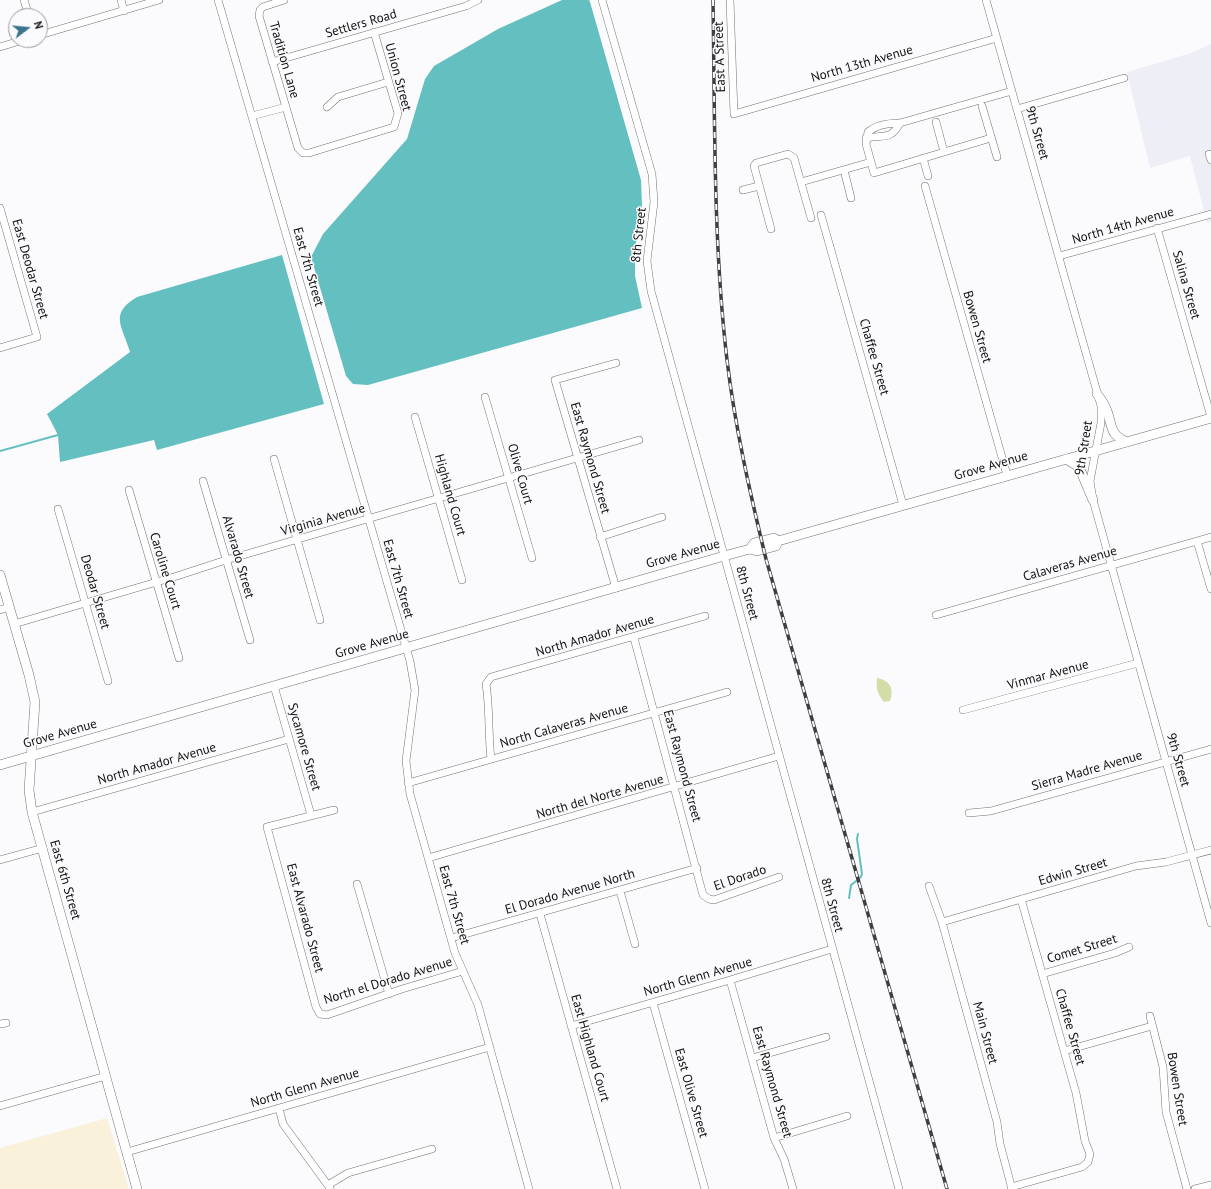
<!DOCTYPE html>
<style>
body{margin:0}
#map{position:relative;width:1211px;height:1189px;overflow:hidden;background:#fbfbfd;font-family:"PT Sans",sans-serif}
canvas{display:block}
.north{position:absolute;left:8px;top:8px;width:40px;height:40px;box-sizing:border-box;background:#fbfbfd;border:1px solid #9d9d9f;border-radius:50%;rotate:74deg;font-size:11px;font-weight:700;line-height:16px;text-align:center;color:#111}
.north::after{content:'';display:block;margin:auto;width:14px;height:18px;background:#39758c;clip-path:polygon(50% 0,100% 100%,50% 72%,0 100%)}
</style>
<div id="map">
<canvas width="1211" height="1189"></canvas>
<div class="north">N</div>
</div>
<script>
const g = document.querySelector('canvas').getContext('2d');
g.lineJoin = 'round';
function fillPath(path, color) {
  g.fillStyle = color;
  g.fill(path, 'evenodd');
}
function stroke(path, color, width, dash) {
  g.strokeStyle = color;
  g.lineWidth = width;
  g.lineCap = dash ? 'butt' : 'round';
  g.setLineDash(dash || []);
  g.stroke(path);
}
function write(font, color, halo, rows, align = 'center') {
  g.font = font + ' "PT Sans",sans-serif';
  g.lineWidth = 3;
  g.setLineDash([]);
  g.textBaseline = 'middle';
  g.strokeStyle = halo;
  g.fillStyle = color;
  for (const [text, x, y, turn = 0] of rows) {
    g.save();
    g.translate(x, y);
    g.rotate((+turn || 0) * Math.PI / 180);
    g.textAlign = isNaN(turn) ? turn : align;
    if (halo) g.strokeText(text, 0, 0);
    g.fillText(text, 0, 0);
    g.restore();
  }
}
fillPath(new Path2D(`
 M 1211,44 L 1211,222 L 1207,223 L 1190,156 L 1150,168 L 1127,72 L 1191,53 Z`), '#eeeef7');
fillPath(new Path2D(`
 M 107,1118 L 129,1189 L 0,1189 L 0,1148 Z`), '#faf1db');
fillPath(new Path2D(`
 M 877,678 C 891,681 894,689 890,701 L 884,702 C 877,694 876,687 877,678 Z`), '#d3dda7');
fillPath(new Path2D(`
 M 562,0 L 589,0 L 590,2 L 641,180 L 642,206 L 635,249 L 635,276 L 642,308 L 368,385 L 353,384 L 346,376 L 311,257 L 323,234 L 407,139 L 425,79 L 434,66 L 498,29 Z
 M 282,255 L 324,404 L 157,450 L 154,440 L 60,462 L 58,435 L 47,414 L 130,352 C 123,327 108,314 137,297 Z`), '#64c0c0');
stroke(new Path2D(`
 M 0,451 L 58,435
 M 849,898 L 851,885 L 860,878 L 862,874 L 857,839 L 858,834`), '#64c0c0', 2);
const minor = new Path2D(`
 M 24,0 L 29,16
 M 121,0 L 124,11
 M 218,0 L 410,661 L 415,690 L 406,761 L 410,794 L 455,953 L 478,1005 L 529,1189
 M 284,0 L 263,7 L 260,10 L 259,16 L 298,148 L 303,153 L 309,153 L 394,127 L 398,113 L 374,32
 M 602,0 L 652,174 L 654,202 L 647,261 L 651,291 L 899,1189
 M 730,0 L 734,114 L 997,38
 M 986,0 L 1101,406 L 1101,423 L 1090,481 L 1093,500 L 1211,923
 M 40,35 L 159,0
 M 0,47 L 23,40
 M 272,62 L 466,6 L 478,0
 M 982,106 L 997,157
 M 327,107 L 338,97 L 388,82
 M 1017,109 L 1124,78
 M 252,116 L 286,107
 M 936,122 L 944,152
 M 866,138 C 885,134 890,141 900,123
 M 991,138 L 874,173 L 866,144 L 868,132 C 877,124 889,123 900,123 L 1012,91
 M 1209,154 L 1211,160
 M 923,158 L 928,176
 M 844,170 L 851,198
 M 801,182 L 871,162
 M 925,186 L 1007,475
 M 743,190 L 759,186
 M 0,208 L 37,337 L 0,348
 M 821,215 L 903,505
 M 1157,228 L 1211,417
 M 771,229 L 754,166 L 756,163 L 788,154 L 794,158 L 811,218
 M 1059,256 L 1211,214
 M 485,397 L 532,558
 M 415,417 L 462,580
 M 274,459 L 320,620
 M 203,481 L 250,640
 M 129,490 L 179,658
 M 58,509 L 108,681
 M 600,537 L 662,517
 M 1197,541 L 1211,589
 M 616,588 L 555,380 L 616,363
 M 0,610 L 9,607
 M 936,615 L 1211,537
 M 14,624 L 177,576 L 226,560 L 639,440
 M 634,638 L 703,895 L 709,899 L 714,900 L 779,877
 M 274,686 L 311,815
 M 963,710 L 1138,663
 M 491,759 C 488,734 490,709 486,684 L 491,677 L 705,616
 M 408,783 L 727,692
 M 334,810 L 267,827 L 316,1007 L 320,1014 L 327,1015 L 402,989 L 463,971
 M 32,812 L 289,739
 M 969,813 L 991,811 L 1211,749
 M 428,858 L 779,756
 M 0,860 L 43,848
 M 357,884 L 389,994
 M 929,886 L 942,922 L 997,1122 L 1000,1144 L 1012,1189
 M 620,891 L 635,944
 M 540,914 L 617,1189
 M 942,922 L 1136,866 L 1166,862 L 1211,850
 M 451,938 L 697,868
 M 1042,974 L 1115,953 L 1129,947
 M 730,980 L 774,1138 L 784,1159 L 793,1189
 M 653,1003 L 705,1189
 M 1150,1016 L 1163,1067 L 1166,1112 L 1187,1189
 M 0,1024 L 6,1023
 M 571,1026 L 730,980 L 832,949
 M 1064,1051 L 1152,1026
 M 752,1058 L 826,1037
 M 0,1106 L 106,1076
 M 279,1108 L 283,1124 L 330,1188
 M 774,1138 L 847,1116
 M 127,1152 L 490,1047
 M 328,1185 L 348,1173 L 432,1149
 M 1011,1187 L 1082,1167 L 1088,1162 L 1090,1154 L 1085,1141 L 1076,1093 L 1021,899
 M 1195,1189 L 1211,1185`);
const major = new Path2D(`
 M 1097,394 C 1101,399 1105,405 1107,411 C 1113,427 1109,434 1127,442
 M 1066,459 L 1079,467 L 1093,500
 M 750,549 L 754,543 L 774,538 L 778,541
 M 0,575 L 29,675 L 35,702 L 29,790 L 32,812 L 137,1189
 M 0,765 L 724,556 L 750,549 L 757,551 L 776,546 L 778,541 L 1211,418`);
stroke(minor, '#727273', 8);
stroke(major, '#727273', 10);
stroke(minor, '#fff', 7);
stroke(major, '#fff', 9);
const rail = new Path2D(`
 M 713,0 C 715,120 713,241 727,360 C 735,427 750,493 766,559 L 947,1189`);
stroke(rail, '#3f3f40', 3.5);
stroke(rail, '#fbfbfd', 2, [6]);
write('13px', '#111', '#fbfbfd', [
 ["Settlers Road",361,24,-16],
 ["East A Street",720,57,-92],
 ["Tradition Lane",284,60,74],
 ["North 13th Avenue",862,64,-16],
 ["Union Street",398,77,75],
 ["9th Street",1037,133,74],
 ["North 14th Avenue",1123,226,-16],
 ["8th Street",639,235,-84],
 ["East 7th Street",308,267,74],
 ["East Deodar Street",30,269,74],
 ["Salina Street",1186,285,74],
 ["Bowen Street",977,327,74],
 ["Chaffee Street",874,357,74],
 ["9th Street",1084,448,-81],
 ["East Raymond Street",590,458,74],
 ["Grove Avenue",991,466,-16],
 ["Olive Court",520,474,74],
 ["Highland Court",450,495,74],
 ["Virginia Avenue",323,520,-16],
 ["Grove Avenue",683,554,-16],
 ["Alvarado Street",238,557,74],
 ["Calaveras Avenue",1070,564,-16],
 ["Caroline Court",165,571,73],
 ["East 7th Street",398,579,74],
 ["Deodar Street",95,592,74],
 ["8th Street",747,593,75],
 ["North Amador Avenue",595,636,-16],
 ["Grove Avenue",372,644,-16],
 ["Vinmar Avenue",1048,675,-15],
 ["North Calaveras Avenue",564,726,-16],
 ["Grove Avenue",60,734,-16],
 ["Sycamore Street",304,747,74],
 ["9th Street",1178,760,74],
 ["North Amador Avenue",157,764,-16],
 ["East Raymond Street",682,766,75],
 ["Sierra Madre Avenue",1087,771,-16],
 ["North del Norte Avenue",600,797,-16],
 ["Edwin Street",1073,872,-16],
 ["El Dorado",740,878,-19],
 ["East 6th Street",65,880,74],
 ["El Dorado Avenue North",570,892,-16],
 ["East 7th Street",454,905,74],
 ["8th Street",832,905,75],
 ["East Alvarado Street",305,918,75],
 ["Comet Street",1082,949,-17],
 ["North Glenn Avenue",698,977,-16],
 ["North el Dorado Avenue",388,981,-17],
 ["Chaffee Street",1070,1027,74],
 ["Main Street",985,1033,75],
 ["East Highland Court",590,1048,74],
 ["East Raymond Street",772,1082,74],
 ["North Glenn Avenue",305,1088,-16],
 ["Bowen Street",1177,1089,81],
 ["East Olive Street",691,1093,74]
]);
</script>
